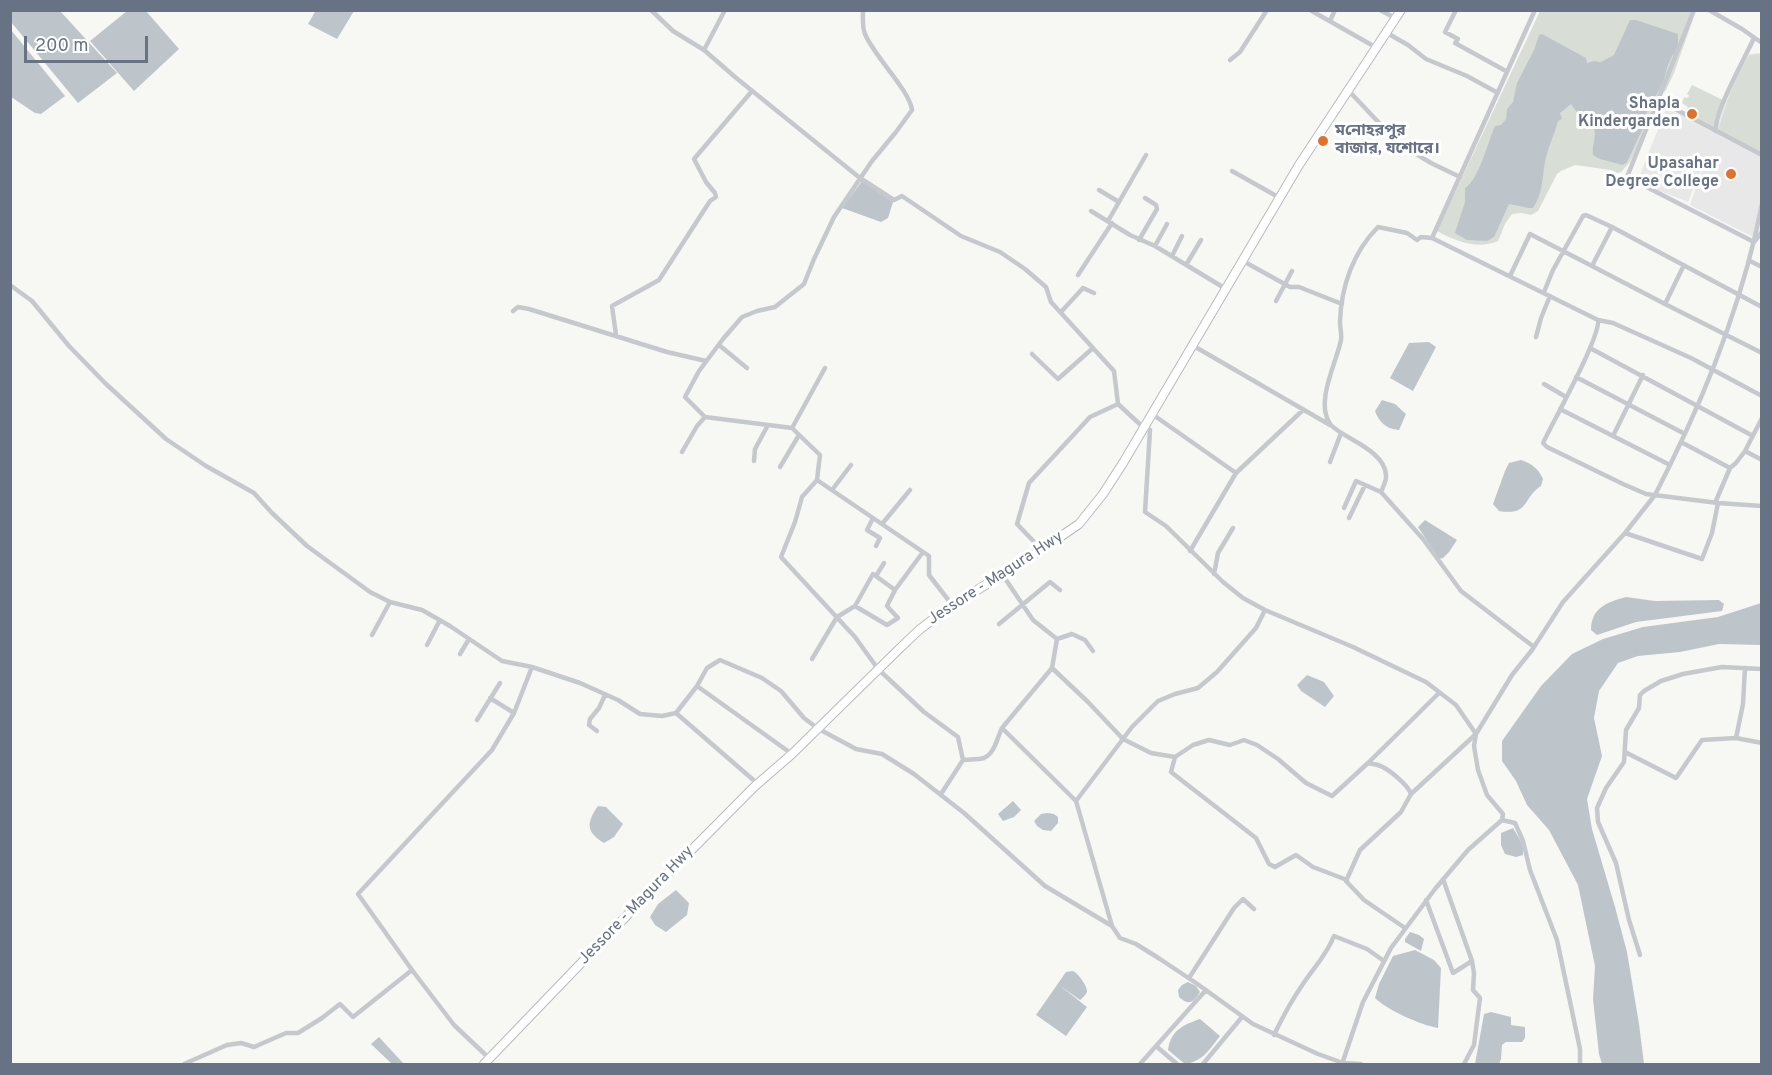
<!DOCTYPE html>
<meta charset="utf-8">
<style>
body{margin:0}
#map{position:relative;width:1772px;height:1075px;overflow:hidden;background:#f7f7f4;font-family:Overpass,sans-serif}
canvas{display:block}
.frame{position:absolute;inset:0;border:12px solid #677385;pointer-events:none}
.scale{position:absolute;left:24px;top:36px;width:124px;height:27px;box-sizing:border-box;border:3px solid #677385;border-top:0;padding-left:8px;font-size:18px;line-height:21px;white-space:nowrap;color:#677385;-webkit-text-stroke:4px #fff;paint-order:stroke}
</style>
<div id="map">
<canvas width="1772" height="1075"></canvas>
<div class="frame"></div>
<div class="scale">200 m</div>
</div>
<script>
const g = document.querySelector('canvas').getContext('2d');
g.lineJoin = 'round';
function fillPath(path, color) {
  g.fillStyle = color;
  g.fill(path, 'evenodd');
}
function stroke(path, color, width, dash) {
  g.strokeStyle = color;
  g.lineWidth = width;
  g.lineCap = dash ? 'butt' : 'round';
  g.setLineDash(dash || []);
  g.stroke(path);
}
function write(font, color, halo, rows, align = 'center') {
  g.font = font + ' Overpass,"Noto Sans Bengali",sans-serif';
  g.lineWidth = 6;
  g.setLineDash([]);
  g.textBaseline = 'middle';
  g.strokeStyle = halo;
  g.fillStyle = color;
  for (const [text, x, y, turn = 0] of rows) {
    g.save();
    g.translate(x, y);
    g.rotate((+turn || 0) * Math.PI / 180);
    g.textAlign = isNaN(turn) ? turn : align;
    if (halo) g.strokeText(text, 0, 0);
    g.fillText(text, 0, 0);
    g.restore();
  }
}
fillPath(new Path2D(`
 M 1759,53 L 1761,54 L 1762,216 L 1759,235 L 1755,238 L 1690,205 L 1708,153 L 1688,202 L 1637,182 L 1666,109 L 1716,129 L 1725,101 L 1739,69 L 1749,54 Z`), '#e8e8e8');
fillPath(new Path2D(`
 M 1540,11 L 1696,11 L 1674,73 L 1666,90 L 1653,104 L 1638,146 L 1630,162 L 1621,172 L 1617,173 L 1611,170 L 1575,165 L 1561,171 L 1557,174 L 1538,211 L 1531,215 L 1521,213 L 1512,214 L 1505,224 L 1498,241 C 1477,250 1456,241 1437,231 Z
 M 1759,54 L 1761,55 L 1761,153 L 1718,131 C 1726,104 1734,78 1750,55 Z
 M 1692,85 L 1723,100 L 1713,128 L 1684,114 L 1688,107 L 1682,103 L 1684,97 L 1688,98 L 1689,95 L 1687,94 Z`), '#d8ded5');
fillPath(new Path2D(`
 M 316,10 L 354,10 L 354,11 L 337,39 L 308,24 Z
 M 10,11 L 60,11 L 117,73 L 78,103 L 11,22 Z
 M 127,11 L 146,11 L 179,49 L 134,91 L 90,41 Z
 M 1630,20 L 1636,20 L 1678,34 C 1678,43 1679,50 1672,56 C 1671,59 1669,62 1668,65 C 1665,74 1664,83 1658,92 C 1652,102 1644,112 1645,124 L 1627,162 L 1623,165 L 1600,159 L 1593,155 C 1591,141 1603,128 1584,119 L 1583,115 L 1578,114 L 1571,104 L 1560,113 L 1562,119 L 1558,121 C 1555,133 1549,145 1546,157 C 1542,174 1544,192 1533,208 L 1529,208 L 1509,204 L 1494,237 L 1487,241 L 1467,240 L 1455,233 L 1465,202 L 1465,188 C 1479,180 1488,141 1495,126 L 1501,125 L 1506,119 L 1507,109 L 1513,102 L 1517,83 L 1534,50 L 1539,35 L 1542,34 L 1586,58 L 1587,63 L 1594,61 L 1601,62 L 1614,55 Z
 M 11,30 L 65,96 L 41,114 L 35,113 L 11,97 Z
 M 862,181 L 893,202 L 888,218 L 881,222 L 842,208 Z
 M 1429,342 L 1436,347 L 1413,391 L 1390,378 L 1409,343 Z
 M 1382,400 L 1395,404 L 1406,414 L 1399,430 C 1386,429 1379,422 1375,411 Z
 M 1521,460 C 1532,464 1538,468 1543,479 L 1541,486 C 1522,498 1530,516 1499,511 L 1493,504 L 1505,471 L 1509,463 Z
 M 1425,520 L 1457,540 L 1449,552 L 1443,558 L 1439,559 L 1418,527 Z
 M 1626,597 L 1655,601 L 1719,600 L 1724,604 L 1722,611 L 1636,622 L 1597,635 L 1591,630 C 1591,608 1607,602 1626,597 Z
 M 1761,603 L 1761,645 L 1719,644 L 1680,652 L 1638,656 L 1618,663 L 1599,691 L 1594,718 L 1602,756 L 1587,799 L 1592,829 L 1615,907 L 1627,952 L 1639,1024 L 1644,1064 L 1602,1064 L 1599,1054 L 1593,999 L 1595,966 L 1578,885 L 1549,830 L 1527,805 L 1516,781 L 1502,761 L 1502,741 L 1541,686 L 1572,654 L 1603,639 L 1643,627 L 1718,617 Z
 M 1307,675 L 1324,682 L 1334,696 L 1325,707 L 1301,691 L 1297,685 Z
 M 1013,801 L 1021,810 L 1014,817 L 1003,821 L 998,814 Z
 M 598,806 L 606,807 L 623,824 L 614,837 L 604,843 C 586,832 586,823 598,806 Z
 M 1047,813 L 1054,814 L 1058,817 L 1058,823 L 1051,831 L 1043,830 L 1037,826 L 1034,821 L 1041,814 Z
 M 1513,828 L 1523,845 L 1523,855 L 1516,857 L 1505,854 L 1501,845 L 1501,833 Z
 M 676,890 L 689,903 L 687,915 L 666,932 L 655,925 L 650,917 L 658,904 Z
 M 1410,932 L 1419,935 L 1424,939 L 1421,951 L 1405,942 L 1405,939 Z
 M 1415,950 L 1434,960 L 1441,968 L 1438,1028 C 1421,1025 1387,1010 1375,998 L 1379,984 L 1393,956 Z
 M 1073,971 C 1078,973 1088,987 1087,992 C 1086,995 1083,997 1080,1000 L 1059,985 L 1087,1007 L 1066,1036 L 1036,1015 L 1066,972 Z
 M 1188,982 L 1196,986 L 1200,992 C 1193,1003 1189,1006 1179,997 L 1178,990 L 1182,985 Z
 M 1491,1012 L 1511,1017 L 1511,1025 L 1525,1027 L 1525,1038 L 1522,1042 L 1506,1042 L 1502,1045 L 1501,1059 L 1499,1064 L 1475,1064 L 1484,1014 Z
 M 1200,1019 L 1220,1036 C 1210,1049 1202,1062 1185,1064 L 1168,1050 C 1171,1030 1183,1025 1200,1019 Z
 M 379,1037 L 403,1063 L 401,1064 L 392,1064 L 371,1044 Z`), '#bdc5cb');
const trunk = new Path2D(`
 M 484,1064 L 637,905 L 754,787 L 792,754 L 897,651 L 919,630 L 944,611 L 1041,550 L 1079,524 L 1103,494 L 1123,463 L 1299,165 L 1401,10`);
stroke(trunk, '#b8babe', 10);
stroke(new Path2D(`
 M 651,10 L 673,31 L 704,50 L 725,10
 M 863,10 C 863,18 862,27 865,34 C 874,56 910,91 912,110 L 896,132 L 872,161 L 834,217 L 814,259 L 804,284 L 775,307 L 757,311 L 742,317 L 723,339 L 699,371 L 685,397 L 705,417 L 792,428 L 820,455 L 817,480 L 929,556 L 929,575 L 953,606
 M 1310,10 L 1377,48
 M 1380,10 L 1395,18
 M 1456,10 L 1445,32 L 1458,39 L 1455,43 L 1504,70
 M 1694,10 L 1627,177 L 1754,242 L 1762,232
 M 1709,10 L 1742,29 L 1762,43
 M 1330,21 L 1335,10
 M 1387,33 L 1408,45 L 1426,59 L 1467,76 L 1498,93
 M 704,50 L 735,77 L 860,178 L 894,200 L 902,196 L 961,236 L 1000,252 L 1025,269 L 1046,287 L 1051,302 L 1114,371 L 1118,404 L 1144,428 L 1150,430 L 1145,512 L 1166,526 L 1223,582 L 1243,598 L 1265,610 L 1353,647 L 1426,682 L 1456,705 L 1476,734 L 1411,794
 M 1230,60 L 1240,52 L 1267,10
 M 1348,90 L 1398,143 L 1431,163 L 1460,177
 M 1658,100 L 1762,155
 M 1716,131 C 1713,114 1746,56 1754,38
 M 1232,171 L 1280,198
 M 1099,190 L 1119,202
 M 1091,211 L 1130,235 L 1155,246 L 1226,289
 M 1108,221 L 1146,155
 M 1432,238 L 1535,10
 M 1139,240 L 1157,209 L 1156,205 L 1145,198
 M 1155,246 L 1167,224
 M 1172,256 L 1182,236
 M 1243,261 L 1290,287 L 1299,287 L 1342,304
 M 1750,261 L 1762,267
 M 1186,265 L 1201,240
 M 1684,265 L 1665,304 L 1762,353
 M 1078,275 L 1112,223
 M 1510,276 L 1530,234 L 1592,266
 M 10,285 L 32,301 L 69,346 L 106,384 L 166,439 L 206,466 L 254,493 L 272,513 L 307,546 L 370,592 L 390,602 L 422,610 L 450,626 L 502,661 L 532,667 L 580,683 L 618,700 L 640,714 L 662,716 L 676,713 L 697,686 L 792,754
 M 1544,292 L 1553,270 L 1583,216 L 1586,215 L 1612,227
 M 1276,301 L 1292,271
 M 1665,304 L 1592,266 L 1612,227 L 1762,307
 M 513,311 L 518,307 L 529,309 L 667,352 L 706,361
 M 1061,312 L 1083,288 L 1094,293
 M 1598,320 L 1613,323 L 1691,358 L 1762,396
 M 616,335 L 612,306 L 659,280 L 710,201 L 716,197 L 715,193 L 706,182 L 694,159 L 752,91
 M 1536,337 L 1541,318 L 1550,296
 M 719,345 L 747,368
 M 1192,345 L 1330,425
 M 1590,348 L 1753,436
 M 1032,354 L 1058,379 L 1093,348
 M 1576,377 L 1685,434
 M 1544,384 L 1566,397
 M 1152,414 L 1236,473
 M 792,428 L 825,368
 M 1613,436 L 1643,375
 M 1681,442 L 1730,468
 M 1745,451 L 1762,460
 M 682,452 L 697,426 L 705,417
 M 754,461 L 755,449 L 768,425
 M 1330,462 L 1341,433
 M 1670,465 C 1711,382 1744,296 1762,204
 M 780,467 L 799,435
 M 817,480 L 802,497 L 795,522 L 781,557 L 855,637 L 878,669 L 924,712 L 958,737 L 963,760 L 941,794
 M 832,490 L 851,465
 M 1715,503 L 1730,468 L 1736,463 L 1745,451 L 1762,418
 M 1344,508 L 1356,481 L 1381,492
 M 873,518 L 867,530 L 880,538 L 876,546
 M 1349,518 L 1365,485
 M 882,524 L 910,490
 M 1625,533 L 1702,559 L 1712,533 L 1718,503
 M 1041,549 L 1017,524 L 1029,483 L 1090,417 L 1118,404
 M 1190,551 L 1236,473 L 1303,410
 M 1002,574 L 1033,620 L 1057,639 L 1052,668 L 1088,702 L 1123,739 L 1151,753 L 1175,757 L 1193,745 L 1209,740 L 1230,745 L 1244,740 L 1257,745 L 1278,759 L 1306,783 L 1332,796 L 1368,763 C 1371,764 1375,764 1378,765 C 1388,768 1408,785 1411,794 L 1401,812 L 1360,850 L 1346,881 L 1364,900 L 1405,928
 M 1214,574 L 1218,553 L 1233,528
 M 876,576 L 884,563
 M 855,606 L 887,625 L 898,618 L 887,606 L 895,590 L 923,552
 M 999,624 L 1050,582 L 1060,590
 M 372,635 L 390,602
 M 1057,639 L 1072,634 L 1085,640 L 1093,651
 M 427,645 L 440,620
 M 1534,647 L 1461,591 L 1423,539 L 1381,492 C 1383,487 1387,480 1386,475 C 1385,453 1352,441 1337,430 C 1336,429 1331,426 1330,424 C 1315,402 1336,364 1341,340 C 1342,335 1340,328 1340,322 C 1341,287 1353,252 1378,227 L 1407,233 L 1417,240 L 1421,237 L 1432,238 L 1598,320 C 1601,336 1553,422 1543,443 L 1547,447 L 1623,484 L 1646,494 L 1718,503 L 1762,506
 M 460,654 L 469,639
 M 812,659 L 837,617 L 855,606 L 873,574 L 895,590
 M 697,686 L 707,668 L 720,660 L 762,678 L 781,691 L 804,718 L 817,728 L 856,749 L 882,754 L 914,774 L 964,813 L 1045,886 L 1112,926 L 1120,938 L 1136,944 L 1160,959 L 1196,983 L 1253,1024 L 1318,1054 L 1343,1063 L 1361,1064
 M 490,698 L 514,713
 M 676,713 L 758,784
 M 477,720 L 500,683
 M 1002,728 L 1052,668
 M 597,731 L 589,725 L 590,719 L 599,708 L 605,695
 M 1736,738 L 1743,704 L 1745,668
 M 1625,752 L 1676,778 L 1702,740 L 1736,738 L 1762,743
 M 1175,757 L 1171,772 L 1256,838 L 1269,864 L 1275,867 L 1296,855 L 1313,867 L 1347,880
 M 963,760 C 969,759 978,760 984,758 C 995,753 997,738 1002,728 L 1076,801 L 1112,926
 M 1368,763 L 1439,693
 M 1076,801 L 1132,727 L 1158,701 L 1175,694 L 1198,688 L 1217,672 L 1256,628 L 1265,610
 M 1502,820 L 1515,823 L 1523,841 L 1530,870 L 1557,940 L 1580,1049 L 1580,1064
 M 1443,879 L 1472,961 L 1474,973 L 1473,990 L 1480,998 L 1474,1045 L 1464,1064
 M 1426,900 L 1453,973 L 1472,961
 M 1640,955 L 1629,920 L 1616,863 L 1598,822 L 1597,808 L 1606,788 L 1624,762 L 1626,730 L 1639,708 L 1640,695 L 1644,691 L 1661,681 L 1683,674 L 1722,667 L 1762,669
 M 1189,978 L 1234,908 L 1243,899 L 1254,909
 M 1274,1035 C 1283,1016 1293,998 1305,981 C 1316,965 1327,954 1334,936 L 1367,949 L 1384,961
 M 1156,1046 L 1177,1064
 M 490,1059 L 454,1025 L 412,970 L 358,894 L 492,750 L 514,713 L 532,667
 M 184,1064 L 227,1045 L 241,1043 L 254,1047 L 286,1033 L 298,1033 L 322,1018 L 340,1004 L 353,1017 L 412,970
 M 1140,1064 L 1206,990
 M 1203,1064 L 1242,1017
 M 1342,1064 L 1363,1002 L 1391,948 L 1435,889 L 1468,850 L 1502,820 L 1503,814 L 1487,795 L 1478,770 L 1474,746 L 1476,734 L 1512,675 L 1532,650 L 1563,602 L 1625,533 L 1655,495 L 1670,465 L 1560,409`), '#c5c8cc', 4.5);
stroke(trunk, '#fff', 8);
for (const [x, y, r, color] of [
 [1692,114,6,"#e2702a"],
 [1323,141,6,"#e2702a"],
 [1731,174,6,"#e2702a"]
]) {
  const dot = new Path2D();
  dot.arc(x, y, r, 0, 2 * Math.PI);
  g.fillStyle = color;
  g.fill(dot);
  stroke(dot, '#fff', 2);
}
write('bold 16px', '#677385', '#fff', [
 ["Shapla",1680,105],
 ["Kindergarden",1680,123],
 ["ম‌ন‌োহরপুর",1335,132,"left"],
 ["বাজার, যশ‌োরে।",1335,150,"left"],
 ["Upasahar",1719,165],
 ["Degree College",1719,183]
], 'right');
write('16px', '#677385', '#fff', [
 ["Jessore - Magura Hwy",996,579,-33],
 ["Jessore - Magura Hwy",637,906,-46]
]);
</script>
